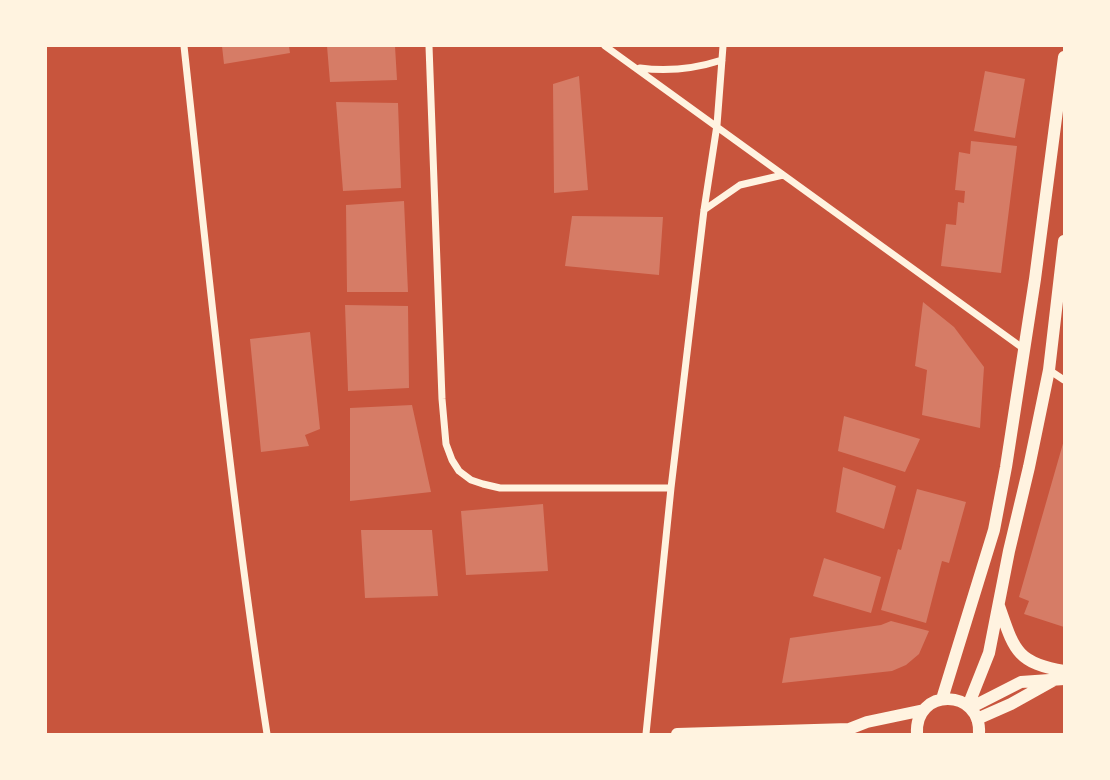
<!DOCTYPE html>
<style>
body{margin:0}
#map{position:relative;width:1110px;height:780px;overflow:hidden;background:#c8553d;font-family:"Fira Sans Condensed",sans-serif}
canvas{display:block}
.frame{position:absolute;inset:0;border:47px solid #fff3e0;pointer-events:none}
</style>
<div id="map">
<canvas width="1110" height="780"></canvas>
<div class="frame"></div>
</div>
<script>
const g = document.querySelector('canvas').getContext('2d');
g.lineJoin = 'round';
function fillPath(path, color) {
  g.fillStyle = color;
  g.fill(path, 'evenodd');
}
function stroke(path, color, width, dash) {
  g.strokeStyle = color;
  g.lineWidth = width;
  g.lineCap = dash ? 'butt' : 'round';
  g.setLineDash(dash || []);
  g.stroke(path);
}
fillPath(new Path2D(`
 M 222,46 L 289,46 L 290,53 L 224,64 Z
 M 327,46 L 395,46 L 397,80 L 330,82 Z
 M 985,71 L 1025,79 L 1015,138 L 974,131 Z
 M 579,76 L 588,190 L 554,193 L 553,84 Z
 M 336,102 L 398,103 L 401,188 L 343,191 Z
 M 971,141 L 1017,146 L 1001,273 L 941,266 L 946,224 L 956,225 L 958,202 L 964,203 L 965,191 L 955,190 L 959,152 L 970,154 Z
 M 404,201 L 408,292 L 347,292 L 346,205 Z
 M 572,216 L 663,217 L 659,275 L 565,266 Z
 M 923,302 L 954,327 L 984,367 L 980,428 L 922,415 L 927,370 L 915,366 Z
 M 345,305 L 408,306 L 409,388 L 348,391 Z
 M 310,332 L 320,429 L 305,435 L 309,446 L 261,452 L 250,339 Z
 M 412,405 L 431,492 L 350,501 L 350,408 Z
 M 844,416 L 920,439 L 905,472 L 838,451 Z
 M 1064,440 L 1064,627 L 1024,614 L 1029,601 L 1019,597 Z
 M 843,467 L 896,486 L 884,529 L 836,512 Z
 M 917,489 L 966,502 L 949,563 L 942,561 L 926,623 L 881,610 L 898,549 L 901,550 Z
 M 543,504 L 548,571 L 466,575 L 461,511 Z
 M 361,530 L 432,530 L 438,596 L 365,598 Z
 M 824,558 L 881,577 L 871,613 L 813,596 Z
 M 891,621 L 929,631 L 919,654 L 906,665 L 892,671 L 782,683 L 790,638 L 881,625 Z`), '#d67c66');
stroke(new Path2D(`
 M 184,46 C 209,276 232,506 267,734
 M 429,46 L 442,399 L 446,444 L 452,460 L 459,471 L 471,480 L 483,484 L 500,488 L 671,488
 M 605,46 L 1024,349
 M 640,68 C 669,72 694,69 722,60
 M 704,210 L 740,185 L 783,175
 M 1049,370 L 1064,380
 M 646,734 L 671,488 L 704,210 L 717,125 L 723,46`), '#fff3e0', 7);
stroke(new Path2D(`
 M 999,606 C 1014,649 1016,663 1064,671
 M 942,699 L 994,530 L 1006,467 L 1035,279 L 1064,57
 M 968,706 L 989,653 L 1009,551 L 1029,467 L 1049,370 L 1064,241
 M 970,708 L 1021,682 L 1064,679
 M 977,719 L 1011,704 L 1054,680
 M 677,734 L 849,729 L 867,722 L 924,710
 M 917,734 C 914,687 982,688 979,734`), '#fff3e0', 12);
</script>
